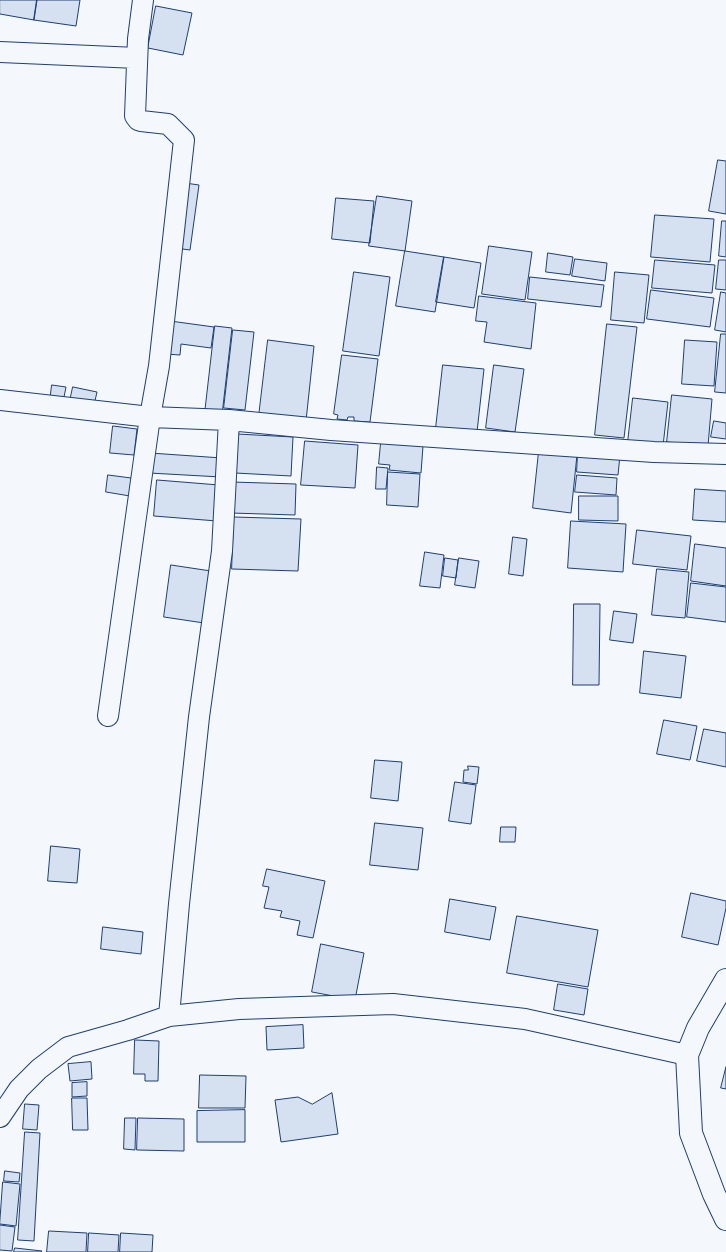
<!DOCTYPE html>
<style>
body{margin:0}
canvas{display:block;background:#f4f7fb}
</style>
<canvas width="726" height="1252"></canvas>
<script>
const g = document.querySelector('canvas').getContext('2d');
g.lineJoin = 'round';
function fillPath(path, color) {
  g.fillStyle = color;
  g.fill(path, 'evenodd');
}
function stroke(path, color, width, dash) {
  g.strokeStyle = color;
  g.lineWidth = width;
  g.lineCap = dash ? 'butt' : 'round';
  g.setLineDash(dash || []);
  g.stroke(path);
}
const building = new Path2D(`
 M 0,0 L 37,0 L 34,20 L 0,14 Z
 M 37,0 L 80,0 L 76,26 L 34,20 Z
 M 156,6 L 192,13 L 183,55 L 148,48 Z
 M 718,160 L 726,161 L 726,214 L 709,211 Z
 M 185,183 L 199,185 L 190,250 L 175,248 Z
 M 377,196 L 412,201 L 405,251 L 369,246 Z
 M 336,198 L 374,201 L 370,243 L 332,239 Z
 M 655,215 L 714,219 L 710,262 L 651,257 Z
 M 722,221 L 726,221 L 726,257 L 719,256 Z
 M 489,246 L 532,252 L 525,300 L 482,294 Z
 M 405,251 L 444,257 L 435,312 L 396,306 Z
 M 548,253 L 573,257 L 570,275 L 546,272 Z
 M 444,257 L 481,263 L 474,308 L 436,302 Z
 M 575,259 L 607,263 L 605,281 L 572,276 Z
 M 655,260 L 715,265 L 712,293 L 652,288 Z
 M 719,260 L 726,260 L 726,290 L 716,289 Z
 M 354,272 L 390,277 L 379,356 L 343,351 Z
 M 615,272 L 649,275 L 644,323 L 611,320 Z
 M 530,277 L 604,285 L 601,307 L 528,299 Z
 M 651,290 L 714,298 L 710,327 L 647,319 Z
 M 721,292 L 726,293 L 726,332 L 715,330 Z
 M 479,296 L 536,303 L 531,349 L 484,342 L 487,322 L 476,321 Z
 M 170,321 L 214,327 L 211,348 L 181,344 L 180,355 L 166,354 Z
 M 607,324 L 637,327 L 624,438 L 595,435 Z
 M 215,326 L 232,328 L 222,415 L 205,413 Z
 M 233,330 L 254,332 L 245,410 L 224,408 Z
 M 721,334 L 726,334 L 726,393 L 715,392 Z
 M 268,340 L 314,346 L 306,421 L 259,416 Z
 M 685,340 L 717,342 L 714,386 L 682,384 Z
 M 342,355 L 378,359 L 370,422 L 354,421 L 354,417 L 348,417 L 347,420 L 337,419 L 338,415 L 334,414 Z
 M 443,365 L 484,369 L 477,432 L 436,428 Z
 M 494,365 L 524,369 L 515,432 L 486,428 Z
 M 52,385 L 66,387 L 63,402 L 50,401 Z
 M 73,387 L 97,392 L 94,405 L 70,401 Z
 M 672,395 L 712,399 L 708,446 L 667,442 Z
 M 633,398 L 668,402 L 663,446 L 628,442 Z
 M 714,421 L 726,423 L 726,439 L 711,437 Z
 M 113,426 L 137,429 L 134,455 L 110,453 Z
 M 237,434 L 293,437 L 291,476 L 235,473 Z
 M 305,441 L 358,445 L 355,488 L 301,485 Z
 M 381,443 L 423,446 L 421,473 L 389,470 L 390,465 L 379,464 Z
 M 539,451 L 577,455 L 571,513 L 533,508 Z
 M 578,452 L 620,455 L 618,475 L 577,472 Z
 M 150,453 L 222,458 L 221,477 L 149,473 Z
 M 377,467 L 388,468 L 386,489 L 376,489 Z
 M 388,472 L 420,474 L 418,507 L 387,505 Z
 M 108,475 L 139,479 L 136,497 L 106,492 Z
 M 577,475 L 617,478 L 616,495 L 575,492 Z
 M 157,480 L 219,485 L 217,521 L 154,516 Z
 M 232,482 L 296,484 L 295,515 L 231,513 Z
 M 695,489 L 726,491 L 726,522 L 693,520 Z
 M 579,496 L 618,496 L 618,521 L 579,520 Z
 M 234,517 L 301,519 L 298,571 L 232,569 Z
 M 571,521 L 626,524 L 623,572 L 568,568 Z
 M 637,530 L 691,536 L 687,570 L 633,564 Z
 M 513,537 L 527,539 L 523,576 L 509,574 Z
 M 695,544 L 726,548 L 726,586 L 691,581 Z
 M 425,552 L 444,555 L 440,588 L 420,586 Z
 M 445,558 L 458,560 L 456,578 L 443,576 Z
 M 459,558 L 479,561 L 475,588 L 455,585 Z
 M 171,565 L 211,571 L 204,623 L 164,617 Z
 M 657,569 L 689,572 L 685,618 L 652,615 Z
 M 691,583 L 726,587 L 726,622 L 687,617 Z
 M 574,604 L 600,604 L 599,685 L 573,685 Z
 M 614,611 L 637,614 L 633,643 L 610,640 Z
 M 644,651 L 686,656 L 681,698 L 640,693 Z
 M 664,720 L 697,726 L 690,760 L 657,754 Z
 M 704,729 L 726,733 L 726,767 L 697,761 Z
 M 375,760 L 402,762 L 398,801 L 371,798 Z
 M 468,766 L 479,767 L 477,784 L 463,782 L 464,770 L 468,770 Z
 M 455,782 L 476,785 L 471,824 L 449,821 Z
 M 375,823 L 423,828 L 418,870 L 370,865 Z
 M 501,827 L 516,827 L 515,842 L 500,842 Z
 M 51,846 L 80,849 L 77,883 L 48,881 Z
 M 267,869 L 325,881 L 313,938 L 297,935 L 300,921 L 280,917 L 282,911 L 264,908 L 269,887 L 263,886 Z
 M 691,893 L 726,901 L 726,908 L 718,945 L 682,937 Z
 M 450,899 L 496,907 L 490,940 L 445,932 Z
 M 517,916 L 598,930 L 588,987 L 507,973 Z
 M 103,927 L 143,932 L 141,954 L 101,949 Z
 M 321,944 L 364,953 L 355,1000 L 312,992 Z
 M 558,984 L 588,989 L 584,1015 L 554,1010 Z
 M 303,1025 L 304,1048 L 267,1050 L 266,1027 Z
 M 135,1040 L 159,1041 L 158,1081 L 145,1081 L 145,1074 L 134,1074 Z
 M 91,1062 L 92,1079 L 70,1081 L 68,1064 Z
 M 726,1067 L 726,1089 L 721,1088 Z
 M 200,1075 L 246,1076 L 245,1108 L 199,1108 Z
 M 87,1082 L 87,1096 L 72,1097 L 72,1083 Z
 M 332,1093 L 338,1134 L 281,1142 L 275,1100 L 298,1097 L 312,1104 Z
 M 72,1098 L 87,1098 L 88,1130 L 73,1130 Z
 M 25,1104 L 39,1105 L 37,1130 L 23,1129 Z
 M 245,1110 L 245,1142 L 197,1142 L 197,1111 Z
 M 125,1118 L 136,1118 L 135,1150 L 124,1149 Z
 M 138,1118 L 184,1119 L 184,1151 L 137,1150 Z
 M 25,1132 L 40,1133 L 34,1241 L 18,1240 Z
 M 5,1171 L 20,1173 L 19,1182 L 4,1181 Z
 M 3,1182 L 20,1184 L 16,1226 L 0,1224 Z
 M 0,1225 L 15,1227 L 12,1251 L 0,1250 Z
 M 49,1231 L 87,1233 L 86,1252 L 47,1252 Z
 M 89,1233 L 119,1235 L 118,1252 L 88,1252 Z
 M 121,1233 L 153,1235 L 152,1252 L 120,1252 Z
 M 15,1248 L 42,1251 L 41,1252 L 14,1252 Z`);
fillPath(building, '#d5e0f0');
stroke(building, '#1d3f73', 1);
const street = new Path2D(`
 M 0,52 L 137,58
 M 0,400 L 150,417 L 229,420 L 331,430 L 654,452 L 726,454
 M 108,716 L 150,417 L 159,366 L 184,140 L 168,124 L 141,121 L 138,120 L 135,116 L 138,39 L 143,0
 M 169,1016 L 179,904 L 199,717 L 222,551 L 229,420
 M 0,1117 L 19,1089 L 39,1069 L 68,1047 L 128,1030 L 169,1016 L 239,1009 L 393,1004 L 525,1019 L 687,1055`);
const secondary = new Path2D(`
 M 726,980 L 698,1028 L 687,1055 L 691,1133 L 714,1194 L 726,1219`);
stroke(street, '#1d3f73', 22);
stroke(secondary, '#1d3f73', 24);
stroke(street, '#f4f7fb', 20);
stroke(secondary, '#f4f7fb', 22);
</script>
